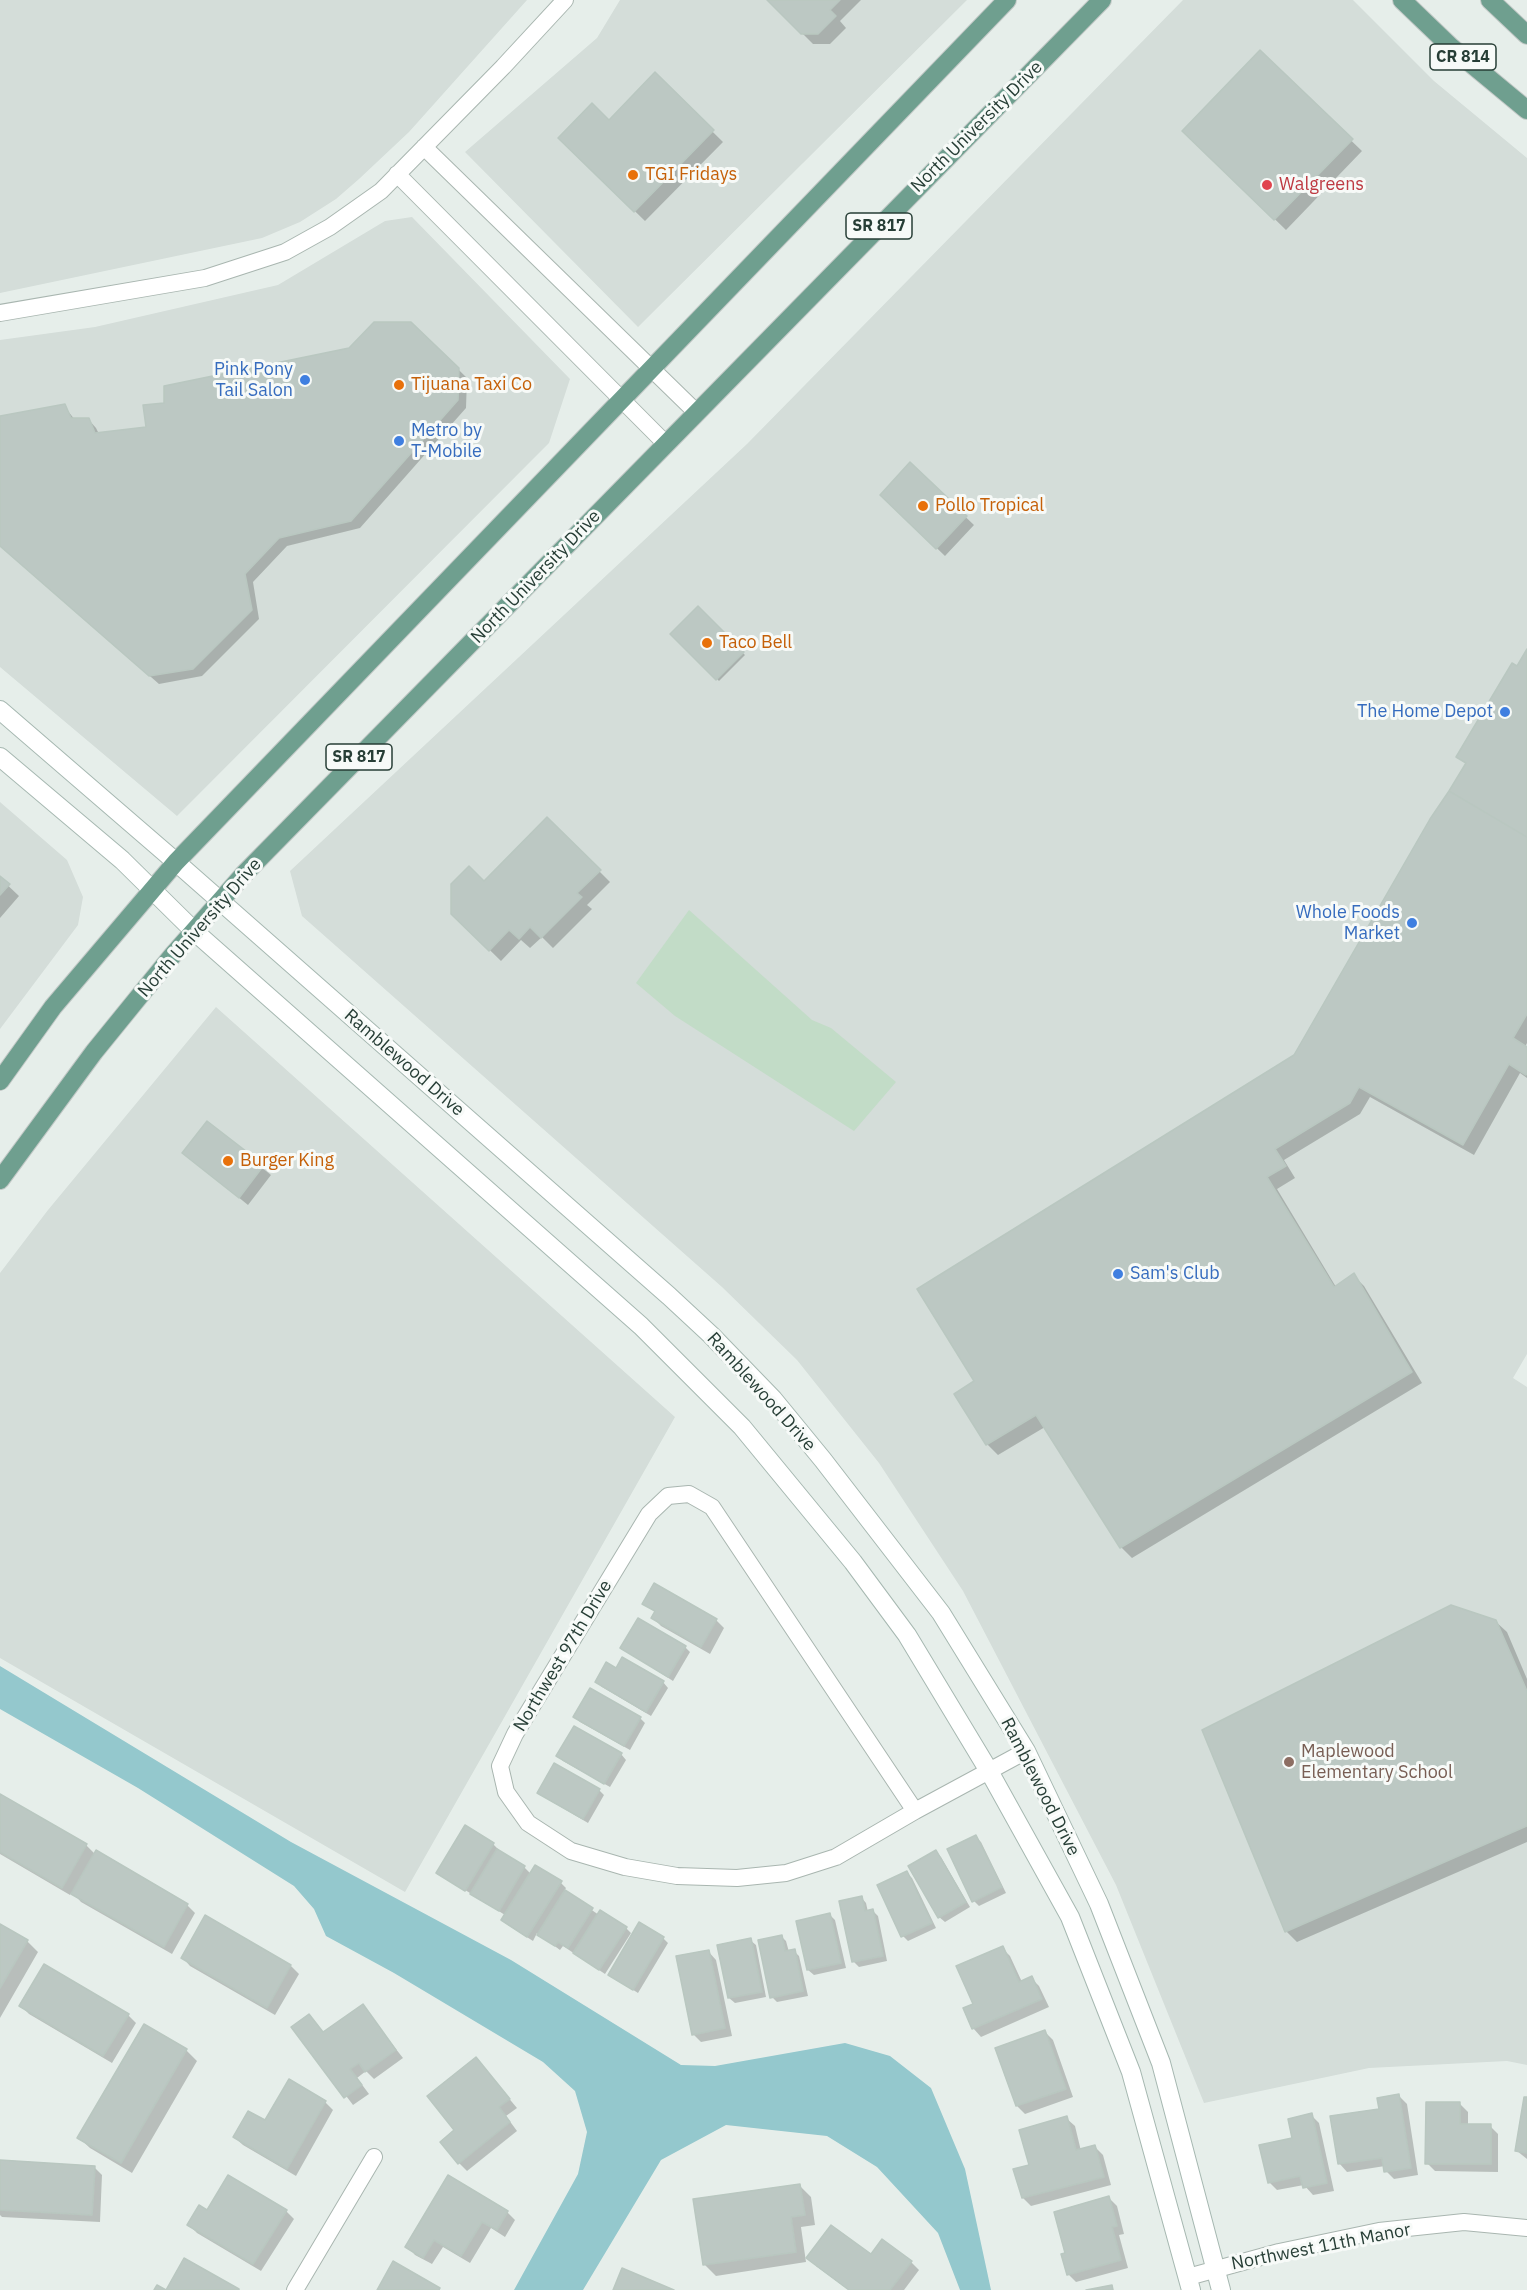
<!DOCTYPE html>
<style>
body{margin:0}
canvas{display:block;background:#e6eeea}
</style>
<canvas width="1527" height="2290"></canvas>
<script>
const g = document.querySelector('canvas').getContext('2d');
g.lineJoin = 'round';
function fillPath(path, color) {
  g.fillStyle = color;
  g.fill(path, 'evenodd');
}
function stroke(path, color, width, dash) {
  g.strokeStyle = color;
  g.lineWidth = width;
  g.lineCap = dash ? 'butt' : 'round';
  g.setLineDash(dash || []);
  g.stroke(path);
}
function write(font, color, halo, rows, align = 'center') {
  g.font = font + ' "IBM Plex Sans",sans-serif';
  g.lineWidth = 6;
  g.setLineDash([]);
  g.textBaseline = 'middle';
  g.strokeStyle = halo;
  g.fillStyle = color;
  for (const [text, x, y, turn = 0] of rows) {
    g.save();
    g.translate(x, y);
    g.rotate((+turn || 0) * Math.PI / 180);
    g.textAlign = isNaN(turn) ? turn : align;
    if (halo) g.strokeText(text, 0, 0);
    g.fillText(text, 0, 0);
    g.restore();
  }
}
fillPath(new Path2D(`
 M 0,0 L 527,0 L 409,132 L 359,179 L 336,199 L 300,222 L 262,238 L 0,293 Z
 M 620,0 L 967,0 L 638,327 L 465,152 L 597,38 Z
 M 1183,0 L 1353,0 L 1434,81 L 1527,158 L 1527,1354 L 1513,1378 L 1527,1387 L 1527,2065 L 1507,2061 L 1369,2068 L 1204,2103 L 1116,1885 L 963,1591 L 879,1463 L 797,1360 L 722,1287 L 302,916 L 290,871 L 747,444 Z
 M 412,217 L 570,379 L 549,443 L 177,816 L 0,667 L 0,340 L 95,327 L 278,285 L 385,221 Z
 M 0,802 L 67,860 L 83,897 L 78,925 L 0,1029 Z
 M 216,1007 L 675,1417 L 405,1892 L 0,1658 L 0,1273 L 48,1210 Z`), '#d4ddd9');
fillPath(new Path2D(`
 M 689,910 L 812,1020 L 831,1028 L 896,1082 L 854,1131 L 675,1016 L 636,983 Z`), '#c2dcc7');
fillPath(new Path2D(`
 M 0,1666 L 291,1842 L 511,1960 L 681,2065 L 715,2066 L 845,2043 L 890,2056 L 931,2088 L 965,2169 L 991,2290 L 960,2290 L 938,2233 L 877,2167 L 827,2136 L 726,2125 L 661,2160 L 583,2290 L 514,2290 L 578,2174 L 587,2132 L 575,2091 L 543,2062 L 394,1973 L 326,1936 L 314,1909 L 294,1886 L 138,1788 L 0,1709 Z`), '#94c8cd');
fillPath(new Path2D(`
 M 769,0 L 861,0 L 840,21 L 846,28 L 830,44 L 813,44 Z
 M 1260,53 L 1362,151 L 1286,230 L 1184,131 Z
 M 655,75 L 723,142 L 645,221 L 560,138 L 609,122 Z
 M 411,323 L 467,378 L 466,408 L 360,528 L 287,546 L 253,582 L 259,619 L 202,676 L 159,684 L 0,545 L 0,418 L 64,406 L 75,420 L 88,419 L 96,428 L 99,434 L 147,429 L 165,404 L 350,349 Z
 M 910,464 L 974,525 L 945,556 L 882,495 Z
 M 698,609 L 745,655 L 719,681 L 673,634 Z
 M 1527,652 L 1527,1043 L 1525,1047 L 1527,1048 L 1527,1078 L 1520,1073 L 1474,1155 L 1370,1097 L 1360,1114 L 1284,1160 L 1295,1178 L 1277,1189 L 1336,1287 L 1353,1275 L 1364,1286 L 1422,1383 L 1132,1558 L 1121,1547 L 1045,1427 L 998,1455 L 987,1444 L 976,1381 L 1295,1056 L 1467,765 L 1458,757 Z
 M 547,819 L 610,882 L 587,905 L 592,909 L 553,948 L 542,937 L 530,948 L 521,940 L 501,961 L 452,913 Z
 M 0,878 L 19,896 L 0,918 Z
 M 207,1123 L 271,1175 L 248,1205 L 184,1153 Z
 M 644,1603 L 716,1620 L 724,1628 L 710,1654 L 661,1626 L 653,1618 L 656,1613 Z
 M 1495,1621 L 1507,1632 L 1527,1679 L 1527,1842 L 1297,1942 L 1286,1931 Z
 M 685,1647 L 690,1652 L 673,1681 L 622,1648 Z
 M 617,1670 L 663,1682 L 668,1688 L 651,1716 L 602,1687 L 597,1682 Z
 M 575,1717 L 640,1718 L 645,1723 L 630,1750 L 580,1722 Z
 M 621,1754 L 626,1760 L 610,1787 L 563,1761 L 558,1756 Z
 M 599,1790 L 604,1795 L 588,1823 L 544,1797 L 539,1792 Z
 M 0,1797 L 86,1845 L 95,1854 L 96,1852 L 187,1905 L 195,1913 L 172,1954 L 81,1902 L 72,1892 L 70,1895 L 0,1854 Z
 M 466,1827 L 493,1844 L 498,1849 L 497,1851 L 524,1867 L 531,1874 L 536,1867 L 561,1883 L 566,1888 L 564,1891 L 599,1915 L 626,1928 L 631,1933 L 605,1974 L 563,1946 L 560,1950 L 537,1933 L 533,1941 L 508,1925 L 502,1920 L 505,1915 L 438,1873 Z
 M 976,1837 L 981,1842 L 1006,1893 L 979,1906 L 974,1901 Z
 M 936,1852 L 941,1857 L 970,1907 L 945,1922 L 939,1917 Z
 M 907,1873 L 912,1878 L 936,1928 L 908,1941 L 903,1936 Z
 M 861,1897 L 866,1903 L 868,1912 L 873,1911 L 878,1916 L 887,1961 L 859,1967 L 854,1962 Z
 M 830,1915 L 835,1920 L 846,1968 L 814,1975 L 808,1970 Z
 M 206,1917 L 291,1966 L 299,1974 L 275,2015 L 190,1966 L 182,1957 Z
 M 0,1926 L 27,1941 L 38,1952 L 0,2018 Z
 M 781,1936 L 786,1941 L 789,1952 L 794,1951 L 799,1956 L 808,1996 L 777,2002 L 772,1997 Z
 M 663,1938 L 668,1943 L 638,1993 L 610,1975 Z
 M 750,1940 L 756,1945 L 766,1997 L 735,2003 L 729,1998 L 719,1946 Z
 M 1002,1948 L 1010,1956 L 1022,1982 L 1031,1978 L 1039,1986 L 1049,2007 L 981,2037 L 973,2028 L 965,2009 L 975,2004 Z
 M 708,1951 L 716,1960 L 732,2036 L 701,2042 L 693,2034 Z
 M 21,2006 L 128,2015 L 136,2023 L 112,2063 L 29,2014 Z
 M 362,2006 L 403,2058 L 374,2079 L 366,2071 L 357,2078 L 369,2094 L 353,2105 L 294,2027 L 309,2016 L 324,2033 Z
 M 1045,2032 L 1053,2040 L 1073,2097 L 1025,2114 L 1017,2106 Z
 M 186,2050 L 197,2061 L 132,2173 L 90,2148 L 79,2138 Z
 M 476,2059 L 517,2108 L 506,2116 L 517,2131 L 467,2171 L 459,2163 L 456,2131 Z
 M 1399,2096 L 1407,2104 L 1418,2175 L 1394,2179 L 1386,2171 L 1385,2166 L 1347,2172 L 1339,2163 L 1380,2110 Z
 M 1527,2099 L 1527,2159 L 1517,2151 Z
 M 325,2102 L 333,2110 L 296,2176 L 243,2145 L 234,2137 L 265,2122 Z
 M 1460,2104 L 1468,2112 L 1468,2126 L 1490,2126 L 1498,2134 L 1498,2172 L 1435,2171 L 1427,2163 Z
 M 1311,2115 L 1319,2123 L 1334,2191 L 1313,2195 L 1304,2185 L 1277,2190 L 1269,2182 L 1294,2139 Z
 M 1066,2118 L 1075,2126 L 1081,2151 L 1095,2147 L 1103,2155 L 1111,2185 L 1031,2206 L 1023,2198 L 1031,2166 Z
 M 0,2162 L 94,2167 L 102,2175 L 100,2222 L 2,2217 L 0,2215 Z
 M 448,2177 L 507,2212 L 515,2220 L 505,2237 L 491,2228 L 470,2263 L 443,2247 L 432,2264 L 415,2255 L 407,2246 Z
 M 800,2186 L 811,2197 L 815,2225 L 801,2227 L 806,2262 L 716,2276 L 705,2265 Z
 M 1109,2198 L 1117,2206 L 1124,2234 L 1119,2235 L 1128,2268 L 1076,2282 L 1068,2274 L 1067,2254 Z
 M 286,2211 L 294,2219 L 261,2271 L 197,2233 L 189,2225 L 207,2212 Z
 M 871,2257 L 911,2262 L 919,2270 L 904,2290 L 849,2290 L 816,2266 Z`), '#0003');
const building = new Path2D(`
 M 767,0 L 840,0 L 830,10 L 836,16 L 818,34 L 801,34 Z
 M 1260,50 L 1353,139 L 1274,220 L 1182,131 Z
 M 655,72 L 714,130 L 634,212 L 558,138 L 592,103 L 609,120 Z
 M 374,322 L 411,322 L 459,368 L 458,400 L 351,521 L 279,538 L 245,574 L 252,610 L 193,669 L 149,676 L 0,546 L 0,416 L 65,404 L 71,418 L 89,418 L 95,433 L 146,427 L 143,405 L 164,403 L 164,386 L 349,348 Z
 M 910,462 L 967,516 L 936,549 L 880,495 Z
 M 698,606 L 744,652 L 716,680 L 670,634 Z
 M 1527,649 L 1527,837 L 1449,791 L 1466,763 L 1456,757 L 1512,663 L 1517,666 Z
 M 1449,791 L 1527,837 L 1527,1014 L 1513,1038 L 1527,1047 L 1527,1073 L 1526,1075 L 1509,1064 L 1463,1145 L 1359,1087 L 1350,1103 L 1275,1149 L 1286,1166 L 1267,1177 L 1334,1287 L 1354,1273 L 1412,1372 L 1120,1548 L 1036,1415 L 986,1445 L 954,1394 L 974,1381 L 917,1289 L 1294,1055 L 1430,819 Z
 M 547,817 L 601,870 L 577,893 L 582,897 L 541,938 L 530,927 L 519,939 L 509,930 L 489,951 L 451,914 L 451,884 L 469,866 L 484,881 Z
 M 0,876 L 10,884 L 0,895 Z
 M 207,1121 L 264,1165 L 239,1198 L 182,1153 Z
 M 654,1583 L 717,1619 L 701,1647 L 651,1618 L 655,1611 L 642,1604 Z
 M 1451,1605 L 1496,1620 L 1527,1691 L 1527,1826 L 1285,1932 L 1202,1730 Z
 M 638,1618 L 686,1646 L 668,1677 L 620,1648 Z
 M 622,1657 L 664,1681 L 646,1712 L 595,1682 L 606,1662 L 616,1668 Z
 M 590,1688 L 641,1717 L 624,1746 L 573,1717 Z
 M 574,1726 L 622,1753 L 604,1784 L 556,1756 Z
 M 554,1763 L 600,1789 L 583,1819 L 537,1793 Z
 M 0,1794 L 87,1844 L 62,1888 L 0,1852 Z
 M 465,1825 L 494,1843 L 465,1891 L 436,1873 Z
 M 976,1835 L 1002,1887 L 972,1902 L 947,1849 Z
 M 497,1849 L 525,1866 L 499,1911 L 470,1894 Z
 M 96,1850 L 188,1904 L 164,1947 L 71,1894 Z
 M 936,1850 L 966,1902 L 938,1918 L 908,1866 Z
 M 535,1865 L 562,1881 L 527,1937 L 501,1920 Z
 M 907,1871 L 932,1923 L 901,1937 L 877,1885 Z
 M 565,1890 L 593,1908 L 568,1948 L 558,1942 L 555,1946 L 537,1935 Z
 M 862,1896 L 865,1911 L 873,1909 L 883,1956 L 852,1962 L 839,1901 Z
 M 600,1910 L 627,1927 L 599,1970 L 573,1953 Z
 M 830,1913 L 841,1963 L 807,1970 L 796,1921 Z
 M 205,1915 L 291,1965 L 267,2008 L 181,1958 Z
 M 639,1922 L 664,1937 L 633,1990 L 608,1975 Z
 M 0,1924 L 28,1940 L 0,1988 Z
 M 782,1935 L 785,1951 L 795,1949 L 803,1991 L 770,1998 L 758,1940 Z
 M 751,1938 L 762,1992 L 728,1998 L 717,1945 Z
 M 1003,1946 L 1019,1982 L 1032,1976 L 1042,1999 L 972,2029 L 963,2008 L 973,2004 L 956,1966 Z
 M 709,1950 L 725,2028 L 692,2035 L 676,1956 Z
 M 44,1964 L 129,2014 L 103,2056 L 19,2006 Z
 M 363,2004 L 396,2050 L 365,2072 L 359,2063 L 350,2069 L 362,2085 L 344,2098 L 291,2027 L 309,2014 L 323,2032 Z
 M 144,2024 L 187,2049 L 121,2163 L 77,2138 Z
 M 1045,2030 L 1066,2089 L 1016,2106 L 995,2048 Z
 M 476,2057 L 510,2099 L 499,2107 L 510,2122 L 458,2164 L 440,2142 L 454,2130 L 427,2096 Z
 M 289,2079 L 326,2101 L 287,2169 L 233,2137 L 248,2111 L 265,2120 Z
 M 1399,2094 L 1411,2168 L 1384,2172 L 1382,2158 L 1338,2164 L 1330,2116 L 1379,2109 L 1377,2098 Z
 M 1524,2097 L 1527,2097 L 1527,2153 L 1515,2151 Z
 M 1426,2102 L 1460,2102 L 1460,2124 L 1491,2124 L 1491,2164 L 1425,2164 Z
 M 1312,2113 L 1327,2183 L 1303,2188 L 1300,2176 L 1268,2183 L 1259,2145 L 1292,2138 L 1288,2119 Z
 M 1067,2116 L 1076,2150 L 1095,2145 L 1104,2177 L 1022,2198 L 1013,2169 L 1029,2165 L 1019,2130 Z
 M 0,2160 L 95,2166 L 92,2215 L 0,2210 Z
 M 228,2175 L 287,2210 L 253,2264 L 187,2225 L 199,2205 L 207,2210 Z
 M 448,2175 L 508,2211 L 497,2230 L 482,2222 L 461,2256 L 434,2240 L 423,2258 L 405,2247 Z
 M 800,2184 L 805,2215 L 791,2217 L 796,2252 L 703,2265 L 693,2199 Z
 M 1109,2196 L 1117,2226 L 1112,2227 L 1121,2260 L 1067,2275 L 1061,2254 L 1065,2253 L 1054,2212 Z
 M 831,2225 L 871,2254 L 882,2239 L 912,2261 L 890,2290 L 849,2290 L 806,2258 Z
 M 184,2258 L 239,2289 L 239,2290 L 154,2290 L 157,2285 L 166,2290 Z
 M 393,2261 L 440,2288 L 439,2290 L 377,2290 Z
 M 622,2268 L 674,2290 L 613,2290 Z
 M 1112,2285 L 1113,2290 L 1086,2290 Z`);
fillPath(building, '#bcc8c3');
stroke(building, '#b9c7c0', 1.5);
const street = new Path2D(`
 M 424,147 L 696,412
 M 397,174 L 666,444
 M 0,313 L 205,278 L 285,252 L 330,227 L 381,191 L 503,67 L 565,0
 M 689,1494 L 712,1507 L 915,1811 L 836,1857 L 786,1873 L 737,1878 L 677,1876 L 625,1867 L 571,1851 L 528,1823 L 506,1792 L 500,1766 L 515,1734 L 649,1514 L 668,1496 Z
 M 915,1811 L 1026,1751
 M 1188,2277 L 1279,2252 L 1379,2231 L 1464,2222 L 1527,2228
 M 295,2290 L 374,2157`);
const secondary = new Path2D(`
 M 0,710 L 176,862 L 669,1296 L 711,1335 L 773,1399 L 823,1460 L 941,1613 L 1026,1751 L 1099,1904 L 1161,2063 L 1221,2290
 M 0,757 L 122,860 L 194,931 L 641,1326 L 742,1427 L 853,1562 L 907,1635 L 989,1771 L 1070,1917 L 1131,2072 L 1191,2290`);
const primary = new Path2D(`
 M 1402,0 L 1451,47 L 1527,110
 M 1490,0 L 1527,35
 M 0,1081 L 53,1007 L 176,862 L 1007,0
 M 0,1180 L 94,1052 L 172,956 L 244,874 L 1102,0`);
stroke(street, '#a9b6b0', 18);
stroke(secondary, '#a6b8b1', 20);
stroke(primary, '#c3c9c7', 20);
stroke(street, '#fff', 16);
stroke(secondary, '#fff', 18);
stroke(primary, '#6f9f8f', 18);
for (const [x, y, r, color] of [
 [633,175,6,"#e8710a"],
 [1267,185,6,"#e0444e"],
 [305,380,6,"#3f7fe0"],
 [399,385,6,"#e8710a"],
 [399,441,6,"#3f7fe0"],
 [923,506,6,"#e8710a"],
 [707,643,6,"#e8710a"],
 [1505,712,6,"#3f7fe0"],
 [1412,923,6,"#3f7fe0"],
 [228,1161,6,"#e8710a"],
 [1118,1274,6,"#3f7fe0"],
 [1289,1762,6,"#8d6e63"]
]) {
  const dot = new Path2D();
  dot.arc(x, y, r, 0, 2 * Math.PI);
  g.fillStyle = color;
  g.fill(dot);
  stroke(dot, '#f7faf8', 2);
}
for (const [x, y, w] of [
 [1463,57,66],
 [879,226,66],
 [359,757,66]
]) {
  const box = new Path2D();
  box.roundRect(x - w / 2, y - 13, w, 26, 4.5);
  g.fillStyle = '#f7faf8';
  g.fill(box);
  stroke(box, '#273e36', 1.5);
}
write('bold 16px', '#273e36', null, [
 ["CR 814",1463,57],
 ["SR 817",879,226],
 ["SR 817",359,757]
]);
write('18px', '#273e36', '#f7faf8', [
 ["North University Drive",977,127,-45],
 ["North University Drive",536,577,-46],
 ["North University Drive",200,928,-49],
 ["Ramblewood Drive",404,1063,41],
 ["Ramblewood Drive",761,1392,48],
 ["Northwest 97th Drive",563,1656,-59],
 ["Ramblewood Drive",1040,1787,63],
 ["Northwest 11th Manor",1321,2247,-11]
]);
write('18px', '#c56008', '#f7faf8', [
 ["TGI Fridays",645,175],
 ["Tijuana Taxi Co",411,385],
 ["Pollo Tropical",935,506],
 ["Taco Bell",719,643],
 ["Burger King",240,1161]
], 'left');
write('18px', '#be3a42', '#f7faf8', [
 ["Walgreens",1279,185]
], 'left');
write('18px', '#366cbe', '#f7faf8', [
 ["Pink Pony",293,370],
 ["Tail Salon",293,391],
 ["Metro by",411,431,"left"],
 ["T-Mobile",411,452,"left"],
 ["The Home Depot",1493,712],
 ["Whole Foods",1400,913],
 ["Market",1400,934],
 ["Sam's Club",1130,1274,"left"]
], 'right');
write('18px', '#785e54', '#f7faf8', [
 ["Maplewood",1301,1752],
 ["Elementary School",1301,1773]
], 'left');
</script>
